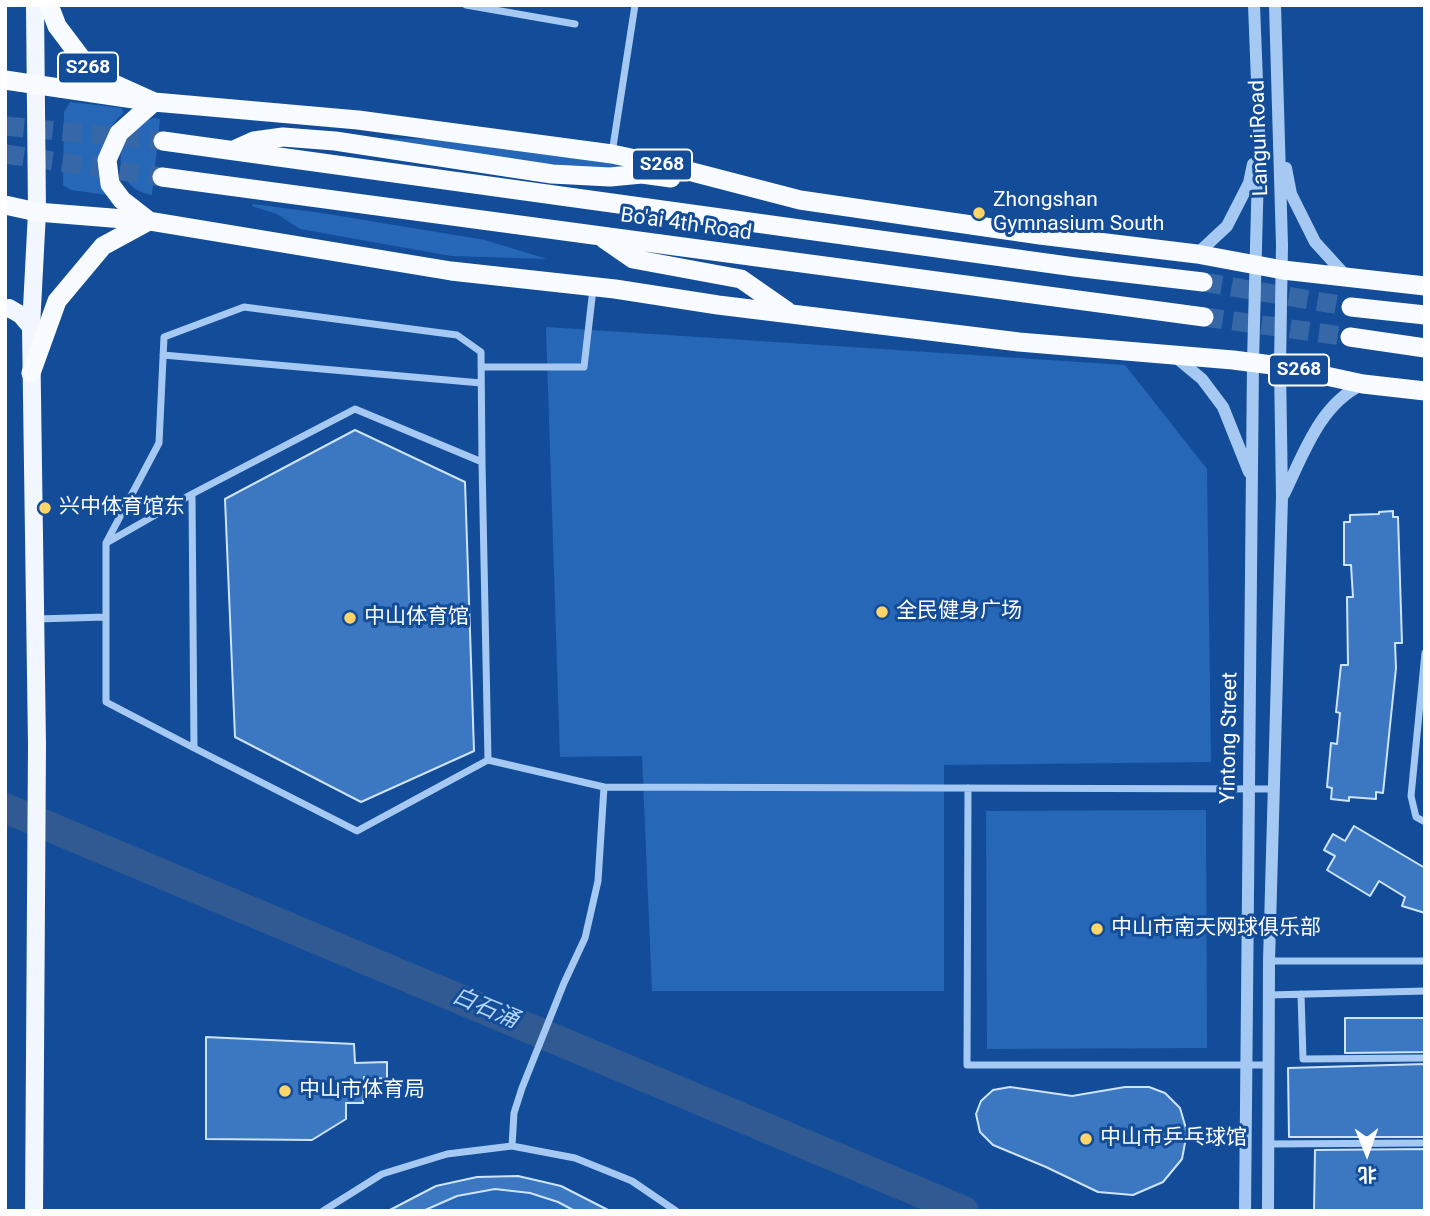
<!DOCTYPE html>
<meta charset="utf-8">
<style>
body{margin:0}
#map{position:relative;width:1430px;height:1216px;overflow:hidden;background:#134d99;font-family:Roboto,"Noto Sans SC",sans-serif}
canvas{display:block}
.frame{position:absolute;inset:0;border:7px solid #fff;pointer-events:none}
.north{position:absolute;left:1332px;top:1118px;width:70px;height:70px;-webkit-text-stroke:5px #134d99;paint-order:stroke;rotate:179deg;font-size:19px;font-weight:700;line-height:28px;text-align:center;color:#fff}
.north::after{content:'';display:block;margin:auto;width:24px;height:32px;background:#fff;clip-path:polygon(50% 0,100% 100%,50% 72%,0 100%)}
</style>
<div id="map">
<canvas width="1430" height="1216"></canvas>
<div class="frame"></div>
<div class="north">北</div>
</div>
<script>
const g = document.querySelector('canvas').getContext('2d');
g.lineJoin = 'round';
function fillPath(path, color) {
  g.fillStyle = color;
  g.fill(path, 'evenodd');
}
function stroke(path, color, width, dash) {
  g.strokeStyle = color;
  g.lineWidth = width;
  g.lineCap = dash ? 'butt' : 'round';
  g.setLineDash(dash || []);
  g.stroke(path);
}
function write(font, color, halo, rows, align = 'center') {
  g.font = font + ' Roboto,"Noto Sans SC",sans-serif';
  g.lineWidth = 6;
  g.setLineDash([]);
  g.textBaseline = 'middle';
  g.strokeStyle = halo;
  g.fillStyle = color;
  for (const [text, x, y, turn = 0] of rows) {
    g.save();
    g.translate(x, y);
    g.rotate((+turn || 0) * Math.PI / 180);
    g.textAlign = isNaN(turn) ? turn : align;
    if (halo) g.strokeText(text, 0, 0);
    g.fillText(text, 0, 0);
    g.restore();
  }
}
fillPath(new Path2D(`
 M 70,102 L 122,108 L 123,113 C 93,142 104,162 115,196 L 71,190 L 63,185 L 64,112 Z
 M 154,118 L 160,119 L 152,195 C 108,188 112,129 154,118 Z
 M 350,138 L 434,139 L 653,169 L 578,171 Z
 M 253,204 L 322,213 L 485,240 L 547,259 L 451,256 L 300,229 L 277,214 L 252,206 Z
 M 546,327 L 1125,365 L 1207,469 L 1211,762 L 944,765 L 944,991 L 652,991 L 642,756 L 560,757 Z
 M 1206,810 L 1207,1048 L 987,1049 L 986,811 Z
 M 518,1176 C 550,1183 578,1190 603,1211 L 392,1211 C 426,1181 475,1177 518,1176 Z`), '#2667b7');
stroke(new Path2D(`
 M 5,808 L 964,1211`), '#315a92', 30);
const building = new Path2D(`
 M 355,430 L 465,482 L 474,751 L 361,802 L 235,737 L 225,499 Z
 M 1393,511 L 1393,517 L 1398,517 L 1402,643 L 1395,643 L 1396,668 L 1383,793 L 1376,792 L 1376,799 L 1349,797 L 1349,801 L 1331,799 L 1332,788 L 1327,787 L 1331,743 L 1337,744 L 1340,713 L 1336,712 L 1341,665 L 1348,665 L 1347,597 L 1353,597 L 1351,565 L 1344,565 L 1344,522 L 1350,522 L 1350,515 L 1379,514 L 1379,512 Z
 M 1354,826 L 1425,868 L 1425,913 L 1402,906 L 1405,897 L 1379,881 L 1370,896 L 1327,870 L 1335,856 L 1324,850 L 1333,834 L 1345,841 Z
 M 1345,1018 L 1425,1018 L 1425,1052 L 1345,1053 Z
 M 206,1037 L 354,1044 L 355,1063 L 387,1062 L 387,1079 L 364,1077 L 363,1103 L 346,1103 L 346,1119 L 312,1140 L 206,1139 Z
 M 1425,1064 L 1425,1137 L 1289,1137 L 1288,1068 Z
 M 1010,1087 L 1072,1096 L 1125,1087 L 1149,1087 L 1165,1093 L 1180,1108 L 1187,1132 L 1182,1159 L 1163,1182 L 1133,1195 L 1098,1192 L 1046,1167 L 993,1145 L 980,1132 L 976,1114 L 981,1101 L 993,1090 Z
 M 1425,1149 L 1425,1211 L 1314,1211 L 1315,1150 Z
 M 518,1176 L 561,1186 L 610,1211 L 575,1211 L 558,1202 L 530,1193 L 495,1189 L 457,1196 L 423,1211 L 388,1211 L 436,1186 L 477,1177 Z`);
fillPath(building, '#3c77c1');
stroke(building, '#cee3fd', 2);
stroke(new Path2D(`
 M 5,126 L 163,141
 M 5,154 L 162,177
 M 1203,282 L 1351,307
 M 1204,317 L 1350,337`), '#3668a8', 19, [19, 10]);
stroke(new Path2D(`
 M 466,5 L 575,24
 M 612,153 L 635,5
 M 163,355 L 481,383
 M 481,367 L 584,367 L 593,289
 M 108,542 L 192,494
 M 37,619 L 106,617
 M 1425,653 L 1411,796 L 1416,817 L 1425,822
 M 194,748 L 106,702 L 106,543 L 159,443 L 164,337 L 244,307 L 457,335 L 481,352 L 482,462
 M 488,760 L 482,462 L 355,409 L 192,494 L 194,748 L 357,831 L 488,760 L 604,787
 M 968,788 L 967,1065 L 1268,1065
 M 1269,961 L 1425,961
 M 1301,994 L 1303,1059 L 1425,1058
 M 1269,995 L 1425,991
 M 1268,1144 L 1425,1143
 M 512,1146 L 514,1113 L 522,1088 L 564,983 L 585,938 L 598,881 L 604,787 L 1273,789
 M 323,1211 L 382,1174 L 447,1154 L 512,1146 L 575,1158 L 632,1181 L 676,1211`), '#a6c9f3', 7);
stroke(new Path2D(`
 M 1286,168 L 1291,194 L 1315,242 L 1346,276
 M 1197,254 L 1227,226 L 1249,183 L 1253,164
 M 1173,355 L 1202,379 L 1223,407 L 1249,472
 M 1284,494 C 1304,453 1320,404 1363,384
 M 1245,1211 L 1253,362 L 1259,132 L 1254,5
 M 1268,1211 L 1269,961 L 1282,497 L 1280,366 L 1282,245 L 1275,5`), '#a6c9f3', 12);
stroke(new Path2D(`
 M 5,309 L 9,308 L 21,315 L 31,327
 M 34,1211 L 37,745 L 31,327 L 37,212 L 35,5`), '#f2f7ff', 18);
stroke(new Path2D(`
 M 5,80 L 154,102 L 358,120 L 612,154 L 673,167 L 800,200 L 1040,235 L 1197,254 L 1283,270 L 1425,286
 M 163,141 L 1075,267 L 1203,282
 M 234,150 L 254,141 L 283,137 L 335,141 L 552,174 L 610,177 L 642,174 L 671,178
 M 162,177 L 1204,317
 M 5,205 L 37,212 L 149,221 L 451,271 L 615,289 L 718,305 L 1019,342 L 1233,360 L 1280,366 L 1363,384 L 1425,391
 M 604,239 L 633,259 L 741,279 L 787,311
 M 1351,307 L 1425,315
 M 1350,337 L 1425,348
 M 31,373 L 57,301 L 103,246 L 149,221 L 122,200 L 110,184 L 107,160 L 119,133 L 154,102 L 94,75 L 57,26 L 49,5`), '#f8fbff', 19);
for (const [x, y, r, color] of [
 [979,213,7,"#ffd468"],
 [45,508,7,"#ffd468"],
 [882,612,7,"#ffd468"],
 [350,618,7,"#ffd468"],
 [1097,929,7,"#ffd468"],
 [285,1091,7,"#ffd468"],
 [1086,1139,7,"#ffd468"]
]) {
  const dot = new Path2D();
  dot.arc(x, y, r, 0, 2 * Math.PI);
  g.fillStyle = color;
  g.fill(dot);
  stroke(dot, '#134d99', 2.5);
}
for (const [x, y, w] of [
 [88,68,60],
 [662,165,60],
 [1299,370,60]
]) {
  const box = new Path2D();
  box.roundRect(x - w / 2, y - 15.5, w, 31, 5);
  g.fillStyle = '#134d99';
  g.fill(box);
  stroke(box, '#fff', 2);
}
write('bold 19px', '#fff', null, [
 ["S268",88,68],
 ["S268",662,165],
 ["S268",1299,370]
]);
write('21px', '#fff', '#134d99', [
 ["Langui Road",1260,138,-92],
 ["Bo'ai 4th Road",686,225,8],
 ["Yintong Street",1230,738,-89]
]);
write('21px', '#fff', '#134d99', [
 ["Zhongshan",993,201],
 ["Gymnasium South",993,225],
 ["兴中体育馆东",59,508],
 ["全民健身广场",896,612],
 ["中山体育馆",364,618],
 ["中山市南天网球俱乐部",1111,929],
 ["中山市体育局",299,1091],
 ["中山市乒乓球馆",1100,1139]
], 'left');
write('italic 23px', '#b3d3fa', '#134d99', [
 ["白石涌",485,1009,23]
]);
</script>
